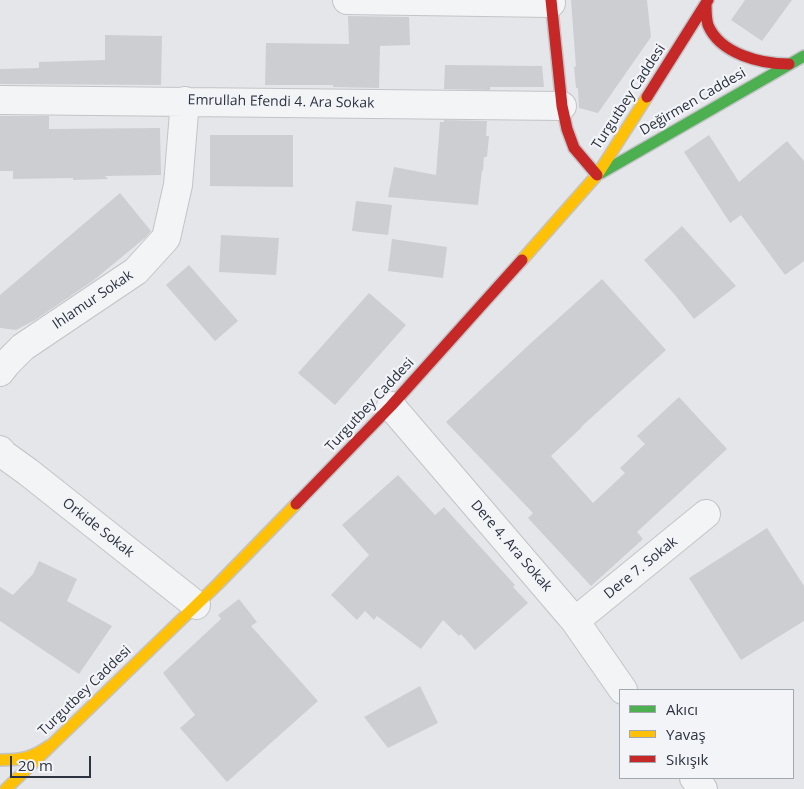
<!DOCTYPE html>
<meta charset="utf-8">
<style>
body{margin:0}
#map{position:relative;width:804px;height:789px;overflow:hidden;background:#e4e6e9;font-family:"Open Sans",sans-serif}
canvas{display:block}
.legend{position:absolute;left:619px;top:689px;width:175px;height:90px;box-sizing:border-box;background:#f2f4f7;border:1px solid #a3a7ae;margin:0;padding:6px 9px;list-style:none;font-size:15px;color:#2d3340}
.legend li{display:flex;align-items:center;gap:10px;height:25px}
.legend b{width:25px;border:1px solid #a3a7ae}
.scale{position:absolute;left:10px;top:756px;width:81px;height:22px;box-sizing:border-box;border:2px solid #2d3340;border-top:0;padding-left:6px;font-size:15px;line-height:18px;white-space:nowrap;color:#2d3340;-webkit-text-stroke:4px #f2f4f7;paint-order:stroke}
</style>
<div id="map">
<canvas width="804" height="789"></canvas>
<ul class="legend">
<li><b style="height:6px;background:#4caf50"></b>Akıcı</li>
<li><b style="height:6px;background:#ffc107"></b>Yavaş</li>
<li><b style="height:6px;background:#c62828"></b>Sıkışık</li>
</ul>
<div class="scale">20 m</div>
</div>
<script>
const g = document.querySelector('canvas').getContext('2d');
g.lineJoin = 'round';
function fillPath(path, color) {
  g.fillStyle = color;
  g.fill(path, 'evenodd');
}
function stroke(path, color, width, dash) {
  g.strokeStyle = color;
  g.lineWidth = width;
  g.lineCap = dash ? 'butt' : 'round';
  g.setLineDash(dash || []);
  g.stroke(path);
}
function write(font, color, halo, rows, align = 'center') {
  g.font = font + ' "Open Sans",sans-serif';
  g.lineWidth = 4.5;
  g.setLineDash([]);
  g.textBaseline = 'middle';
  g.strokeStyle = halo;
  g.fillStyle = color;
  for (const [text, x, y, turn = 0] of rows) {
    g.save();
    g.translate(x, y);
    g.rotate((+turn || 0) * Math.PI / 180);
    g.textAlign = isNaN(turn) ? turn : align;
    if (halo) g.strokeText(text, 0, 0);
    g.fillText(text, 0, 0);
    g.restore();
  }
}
fillPath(new Path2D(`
 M 571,0 L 647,0 L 651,37 L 598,113 L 579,108 L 578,88 L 576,88 L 574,66 L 576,67 Z
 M 745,0 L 792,0 L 762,41 L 731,20 Z
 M 348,16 L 409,17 L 410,45 L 380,46 L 379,88 L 333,87 L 333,85 L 265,85 L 266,43 L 349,44 Z
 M 105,35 L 162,36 L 161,85 L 0,84 L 0,69 L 39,68 L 39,62 L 105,60 Z
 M 445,65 L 542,66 L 544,87 L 490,87 L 490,90 L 444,89 Z
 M 0,116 L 49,116 L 49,129 L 160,128 L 161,175 L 105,176 L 108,179 L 73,180 L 73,178 L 13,179 L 13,171 L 0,171 Z
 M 444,120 L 487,121 L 486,136 L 489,136 L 487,157 L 484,157 L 483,171 L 482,170 L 478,205 L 388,197 L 394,167 L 436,175 L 440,122 L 444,122 Z
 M 210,135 L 293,135 L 293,187 L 210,186 Z
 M 709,135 L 739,182 L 787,141 L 804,161 L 804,261 L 785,275 L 741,215 L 730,223 L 684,152 Z
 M 120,193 L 151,231 L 146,237 L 94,280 L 35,320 L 16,330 L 0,328 L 0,295 Z
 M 356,201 L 392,205 L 388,235 L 352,231 Z
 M 682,226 L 736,286 L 694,319 L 675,295 L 644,260 Z
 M 221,235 L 279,238 L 276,275 L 219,272 Z
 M 392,239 L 447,247 L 443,278 L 388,271 Z
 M 189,265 L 238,321 L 215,341 L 166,285 Z
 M 602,279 L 666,350 L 581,427 L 582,427 L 551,456 L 593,503 L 625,473 L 620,468 L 645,444 L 637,436 L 679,397 L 727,449 L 637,532 L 643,539 L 591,586 L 528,518 L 533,513 L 446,422 L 531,343 Z
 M 369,293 L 406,325 L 335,405 L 298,373 Z
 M 398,475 L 435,515 L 444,507 L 515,585 L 513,587 L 528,603 L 475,650 L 461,634 L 459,636 L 443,620 L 421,649 L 377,616 L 374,620 L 365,611 L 357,620 L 331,595 L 369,555 L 342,525 Z
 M 767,528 L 804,586 L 804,621 L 741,660 L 689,578 Z
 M 39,561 L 77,579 L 67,601 L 112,626 L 79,674 L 0,621 L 0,587 L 13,595 L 33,574 Z
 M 239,599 L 257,622 L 251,626 L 318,701 L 227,782 L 180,728 L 195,715 L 163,673 L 221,619 L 218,615 Z
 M 420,686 L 438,723 L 388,748 L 364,717 Z`), '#cdced1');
const street = new Path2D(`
 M 347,0 L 551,3
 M 0,100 L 562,106
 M 0,372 L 7,363 L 23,347 L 136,271 L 166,238 L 178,185 L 185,101
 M 391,406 L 575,621 L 623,690
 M 0,450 L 3,454 L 28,472 L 196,605
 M 575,621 L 706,514
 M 694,778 L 703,789`);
const fast = new Path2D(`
 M 601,173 L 804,56`);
const slow = new Path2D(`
 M 522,260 L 597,175 L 647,97
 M 0,760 C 21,760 32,758 49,746
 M 6,789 L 217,585 L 296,504`);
const jam = new Path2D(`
 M 551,0 L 562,106 L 567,129 L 574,148 L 597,175
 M 706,5 C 706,11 706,18 708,25 C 720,54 761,64 789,64
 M 647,97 L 708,0
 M 296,504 L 391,406 L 522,260`);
stroke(street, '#c3c4c7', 30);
stroke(fast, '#c3c4c7', 14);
stroke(slow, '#c3c4c7', 14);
stroke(jam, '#c3c4c7', 14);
stroke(street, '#f3f4f5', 28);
stroke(fast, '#4caf50', 11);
stroke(slow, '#ffc107', 11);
stroke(jam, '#c62828', 11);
write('14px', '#2d3340', '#f2f4f7', [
 ["Turgutbey Caddesi",629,97,-57],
 ["Emrullah Efendi 4. Ara Sokak",281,102,1],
 ["Değirmen Caddesi",693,102,-30],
 ["Ihlamur Sokak",93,300,-34],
 ["Turgutbey Caddesi",370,405,-47],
 ["Orkide Sokak",98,528,38],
 ["Dere 4. Ara Sokak",511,546,49],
 ["Dere 7. Sokak",641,568,-39],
 ["Turgutbey Caddesi",85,691,-44]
]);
</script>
